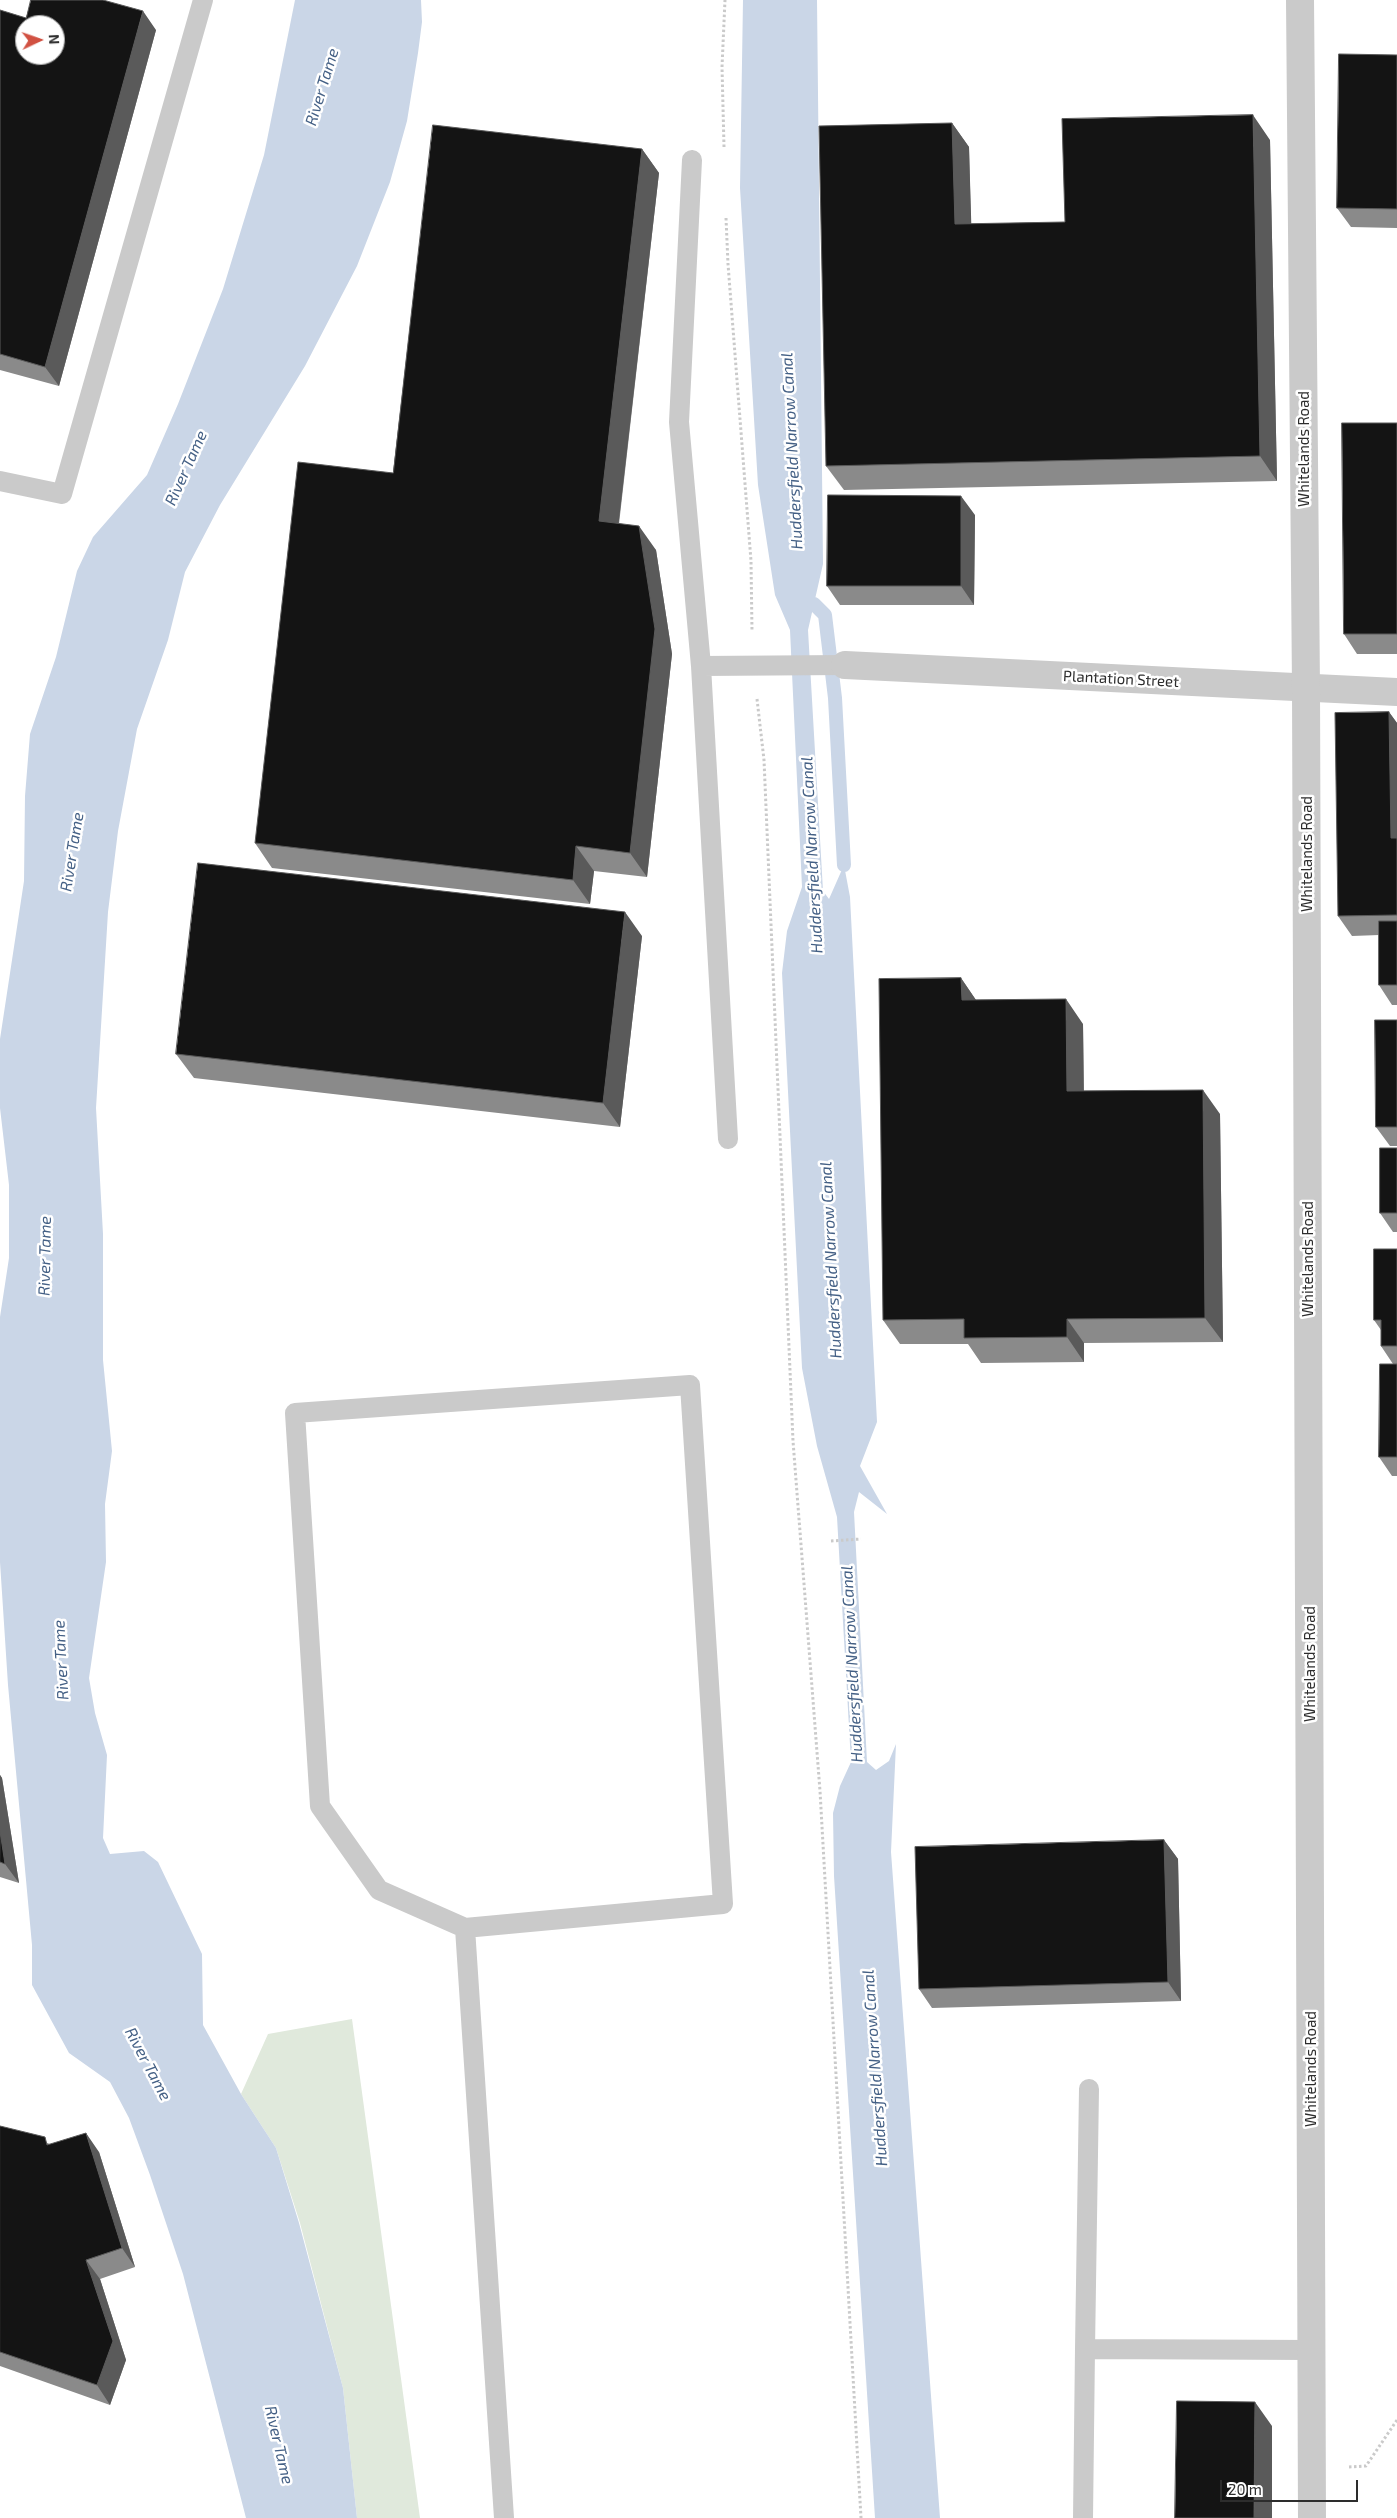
<!DOCTYPE html>
<style>
body{margin:0}
#map{position:relative;width:1397px;height:2518px;overflow:hidden;background:#fff;font-family:"Exo 2",sans-serif}
canvas{display:block}
.north{position:absolute;left:15px;top:15px;width:50px;height:50px;box-sizing:border-box;background:#fff;border:1px solid #ababab;border-radius:50%;rotate:87deg;font-size:14px;font-weight:700;line-height:20px;text-align:center;color:#2d2d2d}
.north::after{content:'';display:block;margin:auto;width:18px;height:22px;background:#d15142;clip-path:polygon(50% 0,100% 100%,50% 72%,0 100%)}
.scale{position:absolute;left:1220px;top:2480px;width:138px;height:22px;box-sizing:border-box;border:2px solid #2d2d2d;border-top:0;padding-left:6px;font-size:15px;line-height:18px;white-space:nowrap;color:#2d2d2d;-webkit-text-stroke:4px #fff;paint-order:stroke}
</style>
<div id="map">
<canvas width="1397" height="2518"></canvas>
<div class="north">N</div>
<div class="scale">20 m</div>
</div>
<script>
const g = document.querySelector('canvas').getContext('2d');
g.lineJoin = 'round';
function fillPath(path, color) {
  g.fillStyle = color;
  g.fill(path, 'evenodd');
}
function stroke(path, color, width, dash) {
  g.strokeStyle = color;
  g.lineWidth = width;
  g.lineCap = dash ? 'butt' : 'round';
  g.setLineDash(dash || []);
  g.stroke(path);
}
function write(font, color, halo, rows, align = 'center') {
  g.font = font + ' "Exo 2",sans-serif';
  g.lineWidth = 5;
  g.setLineDash([]);
  g.textBaseline = 'middle';
  g.strokeStyle = halo;
  g.fillStyle = color;
  for (const [text, x, y, turn = 0] of rows) {
    g.save();
    g.translate(x, y);
    g.rotate((+turn || 0) * Math.PI / 180);
    g.textAlign = isNaN(turn) ? turn : align;
    if (halo) g.strokeText(text, 0, 0);
    g.fillText(text, 0, 0);
    g.restore();
  }
}
fillPath(new Path2D(`
 M 352,2019 L 420,2518 L 357,2518 L 343,2388 L 300,2223 L 276,2148 L 241,2094 L 268,2034 Z`), '#e0e9dc');
fillPath(new Path2D(`
 M 295,0 L 421,0 L 422,22 L 418,53 L 407,121 L 390,182 L 357,266 L 305,366 L 220,505 L 185,572 L 168,640 L 137,729 L 118,831 L 108,912 L 96,1108 L 103,1234 L 103,1360 L 112,1451 L 105,1504 L 106,1562 L 89,1678 L 95,1713 L 107,1755 L 103,1838 L 110,1854 L 144,1851 L 158,1862 L 202,1954 L 203,2025 L 241,2094 L 276,2148 L 299,2223 L 343,2388 L 357,2518 L 246,2518 L 183,2274 L 150,2175 L 129,2118 L 110,2082 L 69,2053 L 32,1985 L 32,1945 L 8,1685 L 0,1562 L 0,1317 L 9,1258 L 9,1185 L 0,1108 L 0,1039 L 24,881 L 25,796 L 30,734 L 56,657 L 77,571 L 93,537 L 147,475 L 178,404 L 223,289 L 264,155 Z
 M 743,0 L 817,0 L 823,564 L 808,630 L 823,891 L 829,899 L 844,865 L 850,897 L 877,1422 L 860,1466 L 887,1514 L 859,1492 L 854,1512 L 867,1762 L 876,1770 L 889,1761 L 896,1744 L 891,1852 L 940,2518 L 875,2518 L 834,1876 L 833,1813 L 840,1786 L 851,1762 L 837,1517 L 817,1446 L 802,1368 L 782,973 L 787,931 L 802,887 L 790,630 L 775,595 L 758,485 L 740,188 Z`), '#cad6e7');
stroke(new Path2D(`
 M 814,604 L 825,615 L 835,698 L 844,865`), '#cad6e7', 14);
stroke(new Path2D(`
 M 724,147 L 722,67 L 725,0
 M 726,218 L 728,264 L 751,561 L 752,631
 M 757,699 L 764,760 L 793,1441 L 820,1791 L 861,2518
 M 831,1541 L 861,1539
 M 1349,2467 L 1366,2466 L 1397,2420`), '#cacaca', 3, [2.5, 2.5]);
stroke(new Path2D(`
 M 692,160 L 679,422 L 701,666 L 845,665
 M 0,481 L 62,494 L 203,0
 M 701,666 L 728,1139
 M 690,1385 L 723,1904 L 465,1928 L 379,1890 L 320,1806 L 295,1413 Z
 M 465,1928 L 504,2518
 M 1085,2349 L 1089,2089
 M 1083,2518 L 1085,2349 L 1312,2350`), '#cacaca', 20);
stroke(new Path2D(`
 M 845,665 L 1397,692`), '#cacaca', 28);
stroke(new Path2D(`
 M 1300,0 L 1306,688 L 1312,2518`), '#cacaca', 28);
fillPath(new Path2D(`
 M 0,10 L 26,18 L 156,30 L 59,386 L 0,370 Z
 M 1397,55 L 1397,228 L 1351,227 L 1337,208 Z
 M 952,123 L 969,147 L 971,224 L 1065,222 L 1270,140 L 1277,481 L 844,490 L 826,466 Z
 M 642,149 L 659,173 L 619,524 L 656,550 L 672,654 L 647,877 L 594,871 L 590,904 L 272,868 L 255,843 L 393,473 Z
 M 1397,423 L 1397,654 L 1357,654 L 1344,634 Z
 M 975,515 L 974,605 L 840,605 L 827,586 Z
 M 1389,712 L 1397,723 L 1397,1005 L 1392,1005 L 1379,985 L 1379,935 L 1352,936 L 1338,916 Z
 M 642,936 L 620,1127 L 194,1078 L 176,1054 Z
 M 961,978 L 976,1000 L 1083,1024 L 1084,1091 L 1220,1114 L 1223,1342 L 1084,1343 L 1084,1362 L 981,1363 L 968,1344 L 900,1344 L 883,1320 Z
 M 1397,1020 L 1397,1146 L 1390,1146 L 1376,1127 Z
 M 1397,1148 L 1397,1232 L 1393,1232 L 1380,1213 Z
 M 1397,1249 L 1397,1476 L 1392,1476 L 1379,1457 L 1393,1364 L 1381,1346 L 1381,1330 L 1374,1320 Z
 M 0,1775 L 2,1778 L 19,1883 L 0,1877 Z
 M 1164,1840 L 1178,1859 L 1181,2001 L 932,2008 L 919,1989 Z
 M 0,2126 L 50,2144 L 99,2152 L 135,2267 L 100,2279 L 126,2360 L 110,2405 L 0,2366 Z`), '#8a8a8a');
fillPath(new Path2D(`
 M 143,11 L 156,30 L 59,386 L 45,367 Z
 M 1253,115 L 1270,140 L 1277,481 L 1260,456 Z
 M 952,123 L 969,147 L 972,248 L 955,224 Z
 M 642,149 L 659,173 L 616,546 L 599,521 Z
 M 961,496 L 975,515 L 974,605 L 961,586 Z
 M 639,526 L 656,550 L 672,654 L 647,877 L 630,853 Z
 M 1389,712 L 1397,723 L 1397,847 L 1391,838 Z
 M 576,846 L 594,871 L 590,904 L 573,880 Z
 M 625,912 L 642,936 L 620,1127 L 603,1103 Z
 M 961,978 L 978,1003 L 962,1000 Z
 M 1066,999 L 1083,1024 L 1084,1116 L 1067,1091 Z
 M 1203,1090 L 1220,1114 L 1223,1342 L 1205,1318 Z
 M 1067,1319 L 1084,1343 L 1084,1362 L 1067,1337 Z
 M 0,1775 L 2,1778 L 19,1883 L 5,1864 L 0,1831 Z
 M 1164,1840 L 1178,1859 L 1181,2001 L 1168,1982 Z
 M 86,2133 L 99,2152 L 135,2267 L 122,2248 Z
 M 86,2260 L 100,2279 L 126,2360 L 110,2405 L 97,2385 Z
 M 1255,2402 L 1272,2426 L 1272,2518 L 1254,2518 Z`), '#5a5a5a');
const building = new Path2D(`
 M 31,0 L 103,0 L 143,11 L 45,367 L 0,354 L 0,10 L 26,18 ZM 25,25 L 55,25 L 55,55 L 25,55 Z
 M 1339,54 L 1397,55 L 1397,209 L 1337,208 Z
 M 1253,115 L 1260,456 L 826,466 L 819,126 L 952,123 L 955,224 L 1065,222 L 1062,119 Z
 M 433,125 L 642,149 L 599,521 L 639,526 L 655,629 L 630,853 L 576,846 L 573,880 L 255,843 L 298,462 L 393,473 Z
 M 1342,423 L 1397,423 L 1397,634 L 1344,634 Z
 M 828,495 L 961,496 L 961,586 L 827,586 Z
 M 1389,712 L 1391,838 L 1397,838 L 1397,915 L 1338,916 L 1335,713 Z
 M 198,863 L 625,912 L 603,1103 L 176,1054 Z
 M 1379,921 L 1397,921 L 1397,985 L 1379,985 Z
 M 961,978 L 962,1000 L 1066,999 L 1067,1091 L 1203,1090 L 1205,1318 L 1067,1319 L 1067,1337 L 964,1338 L 964,1319 L 883,1320 L 879,979 Z
 M 1375,1020 L 1397,1020 L 1397,1127 L 1376,1127 Z
 M 1380,1148 L 1397,1148 L 1397,1213 L 1380,1213 Z
 M 1374,1249 L 1397,1249 L 1397,1346 L 1381,1346 L 1381,1320 L 1374,1320 Z
 M 1380,1364 L 1397,1364 L 1397,1457 L 1379,1457 Z
 M 0,1831 L 5,1864 L 0,1862 Z
 M 1164,1840 L 1168,1982 L 919,1989 L 915,1847 Z
 M 0,2126 L 45,2137 L 47,2145 L 86,2133 L 122,2248 L 86,2260 L 113,2341 L 97,2385 L 0,2352 Z
 M 1177,2401 L 1255,2402 L 1254,2518 L 1175,2518 Z`);
fillPath(building, '#141414');
stroke(building, '#5a5a5a', 1);
write('15px', '#2d2d2d', '#fff', [
 ["Whitelands Road",1304,449,-90],
 ["Plantation Street",1121,679,3],
 ["Whitelands Road",1307,854,-90],
 ["Whitelands Road",1308,1259,-90],
 ["Whitelands Road",1310,1664,-90],
 ["Whitelands Road",1311,2069,-90]
]);
write('italic 16px', '#446085', '#fff', [
 ["River Tame",322,87,-73],
 ["Huddersfield Narrow Canal",792,451,-93],
 ["River Tame",186,468,-66],
 ["River Tame",72,852,-81],
 ["Huddersfield Narrow Canal",812,855,-93],
 ["River Tame",45,1256,-89],
 ["Huddersfield Narrow Canal",831,1260,-93],
 ["River Tame",61,1660,-93],
 ["Huddersfield Narrow Canal",852,1664,-93],
 ["River Tame",148,2064,62],
 ["Huddersfield Narrow Canal",875,2068,-94],
 ["River Tame",279,2445,77]
]);
</script>
